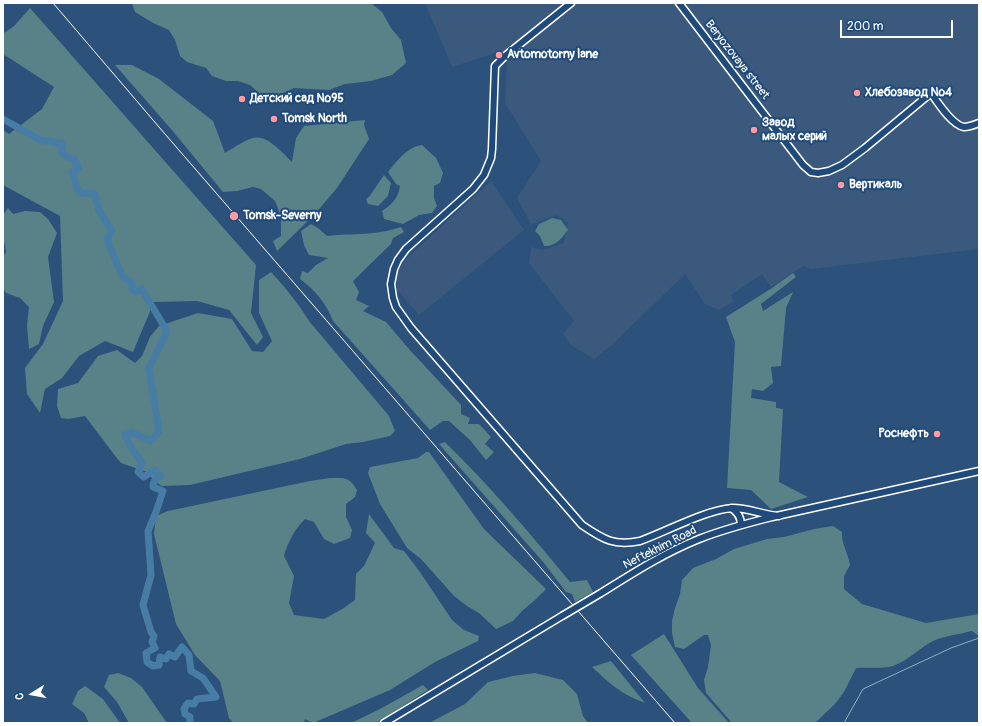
<!DOCTYPE html>
<meta charset="utf-8">
<style>
body{margin:0}
#map{position:relative;width:982px;height:726px;overflow:hidden;background:#2c517b;font-family:Pangolin,sans-serif}
canvas{display:block}
.frame{position:absolute;inset:0;border:4px solid #fff;pointer-events:none}
.north{position:absolute;left:12px;top:674px;width:40px;height:40px;-webkit-text-stroke:3px #1f4a7a;paint-order:stroke;rotate:259deg;font-size:11px;font-weight:700;line-height:16px;text-align:center;color:#fff}
.north::after{content:'';display:block;margin:auto;width:14px;height:18px;background:#fff;clip-path:polygon(50% 0,100% 100%,50% 72%,0 100%)}
.scale{position:absolute;left:840px;top:20px;width:113px;height:18px;box-sizing:border-box;border:2px solid #fff;border-top:0;padding-left:5px;font-size:12px;line-height:14px;white-space:nowrap;color:#fff;-webkit-text-stroke:3px #1f4a7a;paint-order:stroke}
</style>
<div id="map">
<canvas width="982" height="726"></canvas>
<div class="frame"></div>
<div class="north">С</div>
<div class="scale">200 m</div>
</div>
<script>
const g = document.querySelector('canvas').getContext('2d');
g.lineJoin = 'round';
function fillPath(path, color) {
  g.fillStyle = color;
  g.fill(path, 'evenodd');
}
function stroke(path, color, width, dash) {
  g.strokeStyle = color;
  g.lineWidth = width;
  g.lineCap = dash ? 'butt' : 'round';
  g.setLineDash(dash || []);
  g.stroke(path);
}
function write(font, color, halo, rows, align = 'center') {
  g.font = font + ' Pangolin,sans-serif';
  g.lineWidth = 4;
  g.setLineDash([]);
  g.textBaseline = 'middle';
  g.strokeStyle = halo;
  g.fillStyle = color;
  for (const [text, x, y, turn = 0] of rows) {
    g.save();
    g.translate(x, y);
    g.rotate((+turn || 0) * Math.PI / 180);
    g.textAlign = isNaN(turn) ? turn : align;
    if (halo) g.strokeText(text, 0, 0);
    g.fillText(text, 0, 0);
    g.restore();
  }
}
fillPath(new Path2D(`
 M 425,3 L 979,3 L 979,249 L 811,269 L 803,266 L 771,287 L 762,274 L 731,295 L 734,302 L 719,310 L 705,304 L 685,274 L 612,345 L 594,359 L 572,346 L 563,334 L 574,321 L 529,263 L 531,247 L 543,250 L 564,243 L 568,223 L 557,215 L 531,224 L 517,198 L 541,161 L 505,103 L 507,62 L 499,52 L 452,67 Z
 M 491,181 L 524,230 L 419,315 L 397,290 L 397,279 L 399,270 L 405,260 Z`), '#3b597c');
fillPath(new Path2D(`
 M 132,3 L 371,3 L 382,12 L 391,28 L 401,40 L 406,63 L 392,75 L 371,81 L 345,84 L 329,90 L 294,88 L 281,94 L 259,93 L 250,85 L 238,81 L 226,81 L 212,76 L 206,68 L 187,62 L 180,56 L 175,40 L 169,30 L 153,23 L 135,12 Z
 M 30,8 L 256,265 L 251,313 L 263,337 L 257,345 L 229,310 L 197,301 L 154,302 L 133,352 L 105,341 L 79,356 L 62,378 L 45,389 L 40,413 L 27,394 L 25,368 L 43,344 L 63,301 L 60,216 L 3,185 L 3,130 L 9,134 L 42,109 L 54,87 L 3,54 L 3,34 L 14,26 Z
 M 115,65 L 132,65 L 159,79 L 213,121 L 225,153 C 233,148 242,142 250,139 C 266,132 282,153 292,162 L 296,138 L 304,126 L 365,120 L 364,125 L 369,139 L 337,188 L 314,215 L 277,251 L 273,241 L 281,236 L 281,216 L 275,201 L 261,189 L 253,187 L 237,191 L 223,192 L 171,129 Z
 M 422,145 L 436,158 L 443,173 L 440,183 L 434,186 L 434,198 L 437,206 L 432,213 L 419,215 L 403,224 L 384,219 L 382,211 C 392,204 398,199 400,186 L 396,184 L 388,172 C 397,161 407,147 422,145 Z
 M 384,175 L 391,183 L 388,196 L 378,206 L 368,204 L 366,199 L 369,197 Z
 M 8,208 L 13,214 L 25,211 L 40,212 L 48,219 L 57,233 L 48,257 L 54,302 L 43,326 L 39,344 L 29,349 L 27,325 L 29,307 L 20,298 L 6,293 L 3,288 L 3,255 L 6,253 L 5,244 L 3,242 L 3,215 Z
 M 552,218 L 561,220 L 568,230 C 562,238 555,247 544,246 L 540,236 L 535,231 L 539,224 Z
 M 311,224 L 318,228 L 327,236 C 354,233 374,236 401,227 L 404,232 L 393,238 L 391,244 L 353,281 L 359,292 L 356,300 L 369,306 L 363,311 L 386,322 L 409,349 L 461,405 L 461,414 L 470,418 L 468,424 L 479,424 L 491,437 L 485,444 L 494,452 L 486,460 L 470,440 L 449,421 L 443,421 L 430,430 L 333,321 C 326,303 315,290 300,279 L 302,271 L 308,273 L 316,265 L 328,258 L 309,255 L 304,245 L 301,231 Z
 M 271,272 C 285,287 298,303 309,321 L 389,416 L 395,431 L 390,436 L 363,442 L 346,444 L 300,459 L 190,485 L 162,486 L 154,481 L 147,472 L 121,463 L 116,457 L 85,416 L 68,419 L 61,418 L 57,406 L 58,389 L 78,383 L 98,356 L 117,350 L 135,363 L 142,356 L 150,337 L 159,326 L 198,313 L 232,319 L 252,351 L 263,352 L 272,341 L 259,313 L 259,280 Z
 M 793,273 L 796,277 L 761,304 L 763,311 L 793,292 L 786,308 L 781,366 L 771,367 L 773,383 L 763,391 L 752,389 L 751,398 L 776,402 L 776,408 L 783,409 L 779,482 L 808,497 L 771,509 L 751,490 L 727,488 L 735,342 L 726,317 L 772,288 Z
 M 445,442 C 490,486 530,533 570,582 L 587,580 L 593,592 L 575,602 L 572,594 L 566,592 L 544,563 L 439,444 Z
 M 426,452 L 429,452 L 484,529 L 546,589 L 535,600 L 522,611 L 513,621 L 496,629 L 479,613 L 467,606 L 454,596 L 421,559 L 407,548 L 380,504 L 368,473 L 370,467 L 418,458 Z
 M 330,478 C 344,478 349,476 357,490 L 355,497 L 346,504 L 346,517 L 352,530 L 350,538 L 334,544 L 324,539 L 314,522 L 305,519 C 294,530 288,542 284,556 L 294,576 L 289,603 L 294,615 L 324,619 L 344,608 L 355,600 L 356,574 L 364,566 L 375,543 L 366,533 L 369,514 L 394,548 L 404,551 L 420,572 L 452,620 L 464,630 L 479,636 L 478,641 L 435,662 L 390,690 L 313,723 L 305,719 L 304,723 L 233,723 L 229,718 L 220,681 L 195,655 L 176,624 L 154,534 L 156,516 L 168,511 L 310,481 Z
 M 833,526 L 842,532 C 841,543 848,553 850,565 L 844,576 L 844,589 L 862,604 L 926,623 L 979,614 L 979,636 L 972,631 C 960,634 944,636 933,641 C 919,648 908,661 893,666 C 881,669 868,667 856,668 L 844,692 L 835,704 L 815,723 L 732,723 L 706,693 L 704,680 L 708,667 L 711,645 L 708,635 L 704,635 L 684,649 L 675,647 L 672,633 L 672,621 L 675,608 L 680,594 L 682,580 L 693,568 L 716,559 L 734,549 L 767,539 L 784,537 L 814,529 Z
 M 664,634 L 698,688 L 729,723 L 692,723 L 631,655 Z
 M 611,661 L 645,703 C 621,694 610,684 592,667 Z
 M 118,673 L 131,678 L 142,687 L 167,723 L 129,723 L 117,702 L 104,687 L 109,675 Z
 M 535,673 L 563,680 L 577,694 L 583,716 L 588,723 L 429,723 L 465,704 L 488,682 L 513,676 Z
 M 423,685 L 428,690 L 376,723 L 351,723 L 380,709 Z
 M 85,686 L 103,699 L 120,723 L 89,723 L 84,713 L 72,704 L 78,691 Z`), '#598188');
stroke(new Path2D(`
 M 844,723 L 863,689 L 951,648 L 979,638`), '#91b1c8', 1);
stroke(new Path2D(`
 M 3,119 L 42,141 L 51,141 L 56,143 L 62,143 L 62,153 L 70,158 L 74,159 L 78,168 L 72,172 L 77,188 L 81,193 L 95,194 L 99,211 L 112,231 L 107,239 L 122,276 L 132,283 L 132,289 L 136,292 L 141,288 L 167,331 L 149,368 L 159,432 L 151,441 L 131,432 L 125,435 L 132,449 L 142,462 L 138,472 L 144,477 L 154,470 L 161,476 C 156,479 153,481 153,487 L 163,491 L 156,512 L 148,531 L 151,575 L 143,605 L 151,632 L 154,636 L 152,642 L 155,648 L 146,653 L 147,662 L 153,666 L 159,665 L 160,657 L 166,659 L 169,654 L 175,657 L 182,647 L 189,655 L 191,671 L 203,678 L 216,697 L 197,699 L 194,704 L 188,703 L 184,709 L 185,714 L 190,717 L 190,723`), '#477da4', 7);
const secondary = new Path2D(`
 M 571,3 L 505,56 L 495,66 L 492,149 L 491,158 L 484,175 L 473,189 L 406,249 L 398,260 L 394,269 L 391,284 L 393,298 L 396,307 L 411,328 L 582,525 C 604,540 614,546 640,541 C 665,532 708,509 733,508 C 749,508 763,515 779,516
 M 679,3 L 803,165 L 811,172 L 818,173 L 829,171 L 842,165 L 865,148 L 931,93 C 938,103 952,125 964,127 C 969,127 974,125 979,123
 M 731,508 C 738,512 741,517 741,525
 M 601,593 C 633,573 664,553 699,539 C 722,530 748,523 772,517 L 979,471
 M 384,723 L 562,616`);
stroke(secondary, '#fff', 9);
stroke(secondary, '#1f4a7a', 6);
stroke(new Path2D(`
 M 53,3 L 165,134 L 675,723`), '#fff', 1);
const secondaryBridge = new Path2D(`
 M 562,616 L 601,593`);
stroke(secondaryBridge, '#fff', 9, []);
stroke(secondaryBridge, '#1f4a7a', 6);
for (const [x, y, r, color] of [
 [499,55,4,"#ff9aa2"],
 [857,93,4,"#ff9aa2"],
 [242,99,4,"#ff9aa2"],
 [274,119,4,"#ff9aa2"],
 [754,130,4,"#ff9aa2"],
 [841,185,4,"#ff9aa2"],
 [234,216,5,"#ff9aa2"],
 [937,434,4,"#ff9aa2"]
]) {
  const dot = new Path2D();
  dot.arc(x, y, r, 0, 2 * Math.PI);
  g.fillStyle = color;
  g.fill(dot);
  stroke(dot, '#1f4a7a', 1.5);
}
write('bold 12px', '#fff', '#1f4a7a', [
 ["Avtomotorny lane",507,55],
 ["Хлебозавод №4",865,93],
 ["Детский сад №95",250,99],
 ["Tomsk North",282,119],
 ["Завод",762,123],
 ["малых серий",762,137],
 ["Вертикаль",849,185],
 ["Tomsk-Severny",243,216],
 ["Роснефть",929,434,"right"]
], 'left');
write('12px', '#fff', '#1f4a7a', [
 ["Beryozovaya street",737,60,52],
 ["Neftekhim Road",660,548,-27]
]);
</script>
